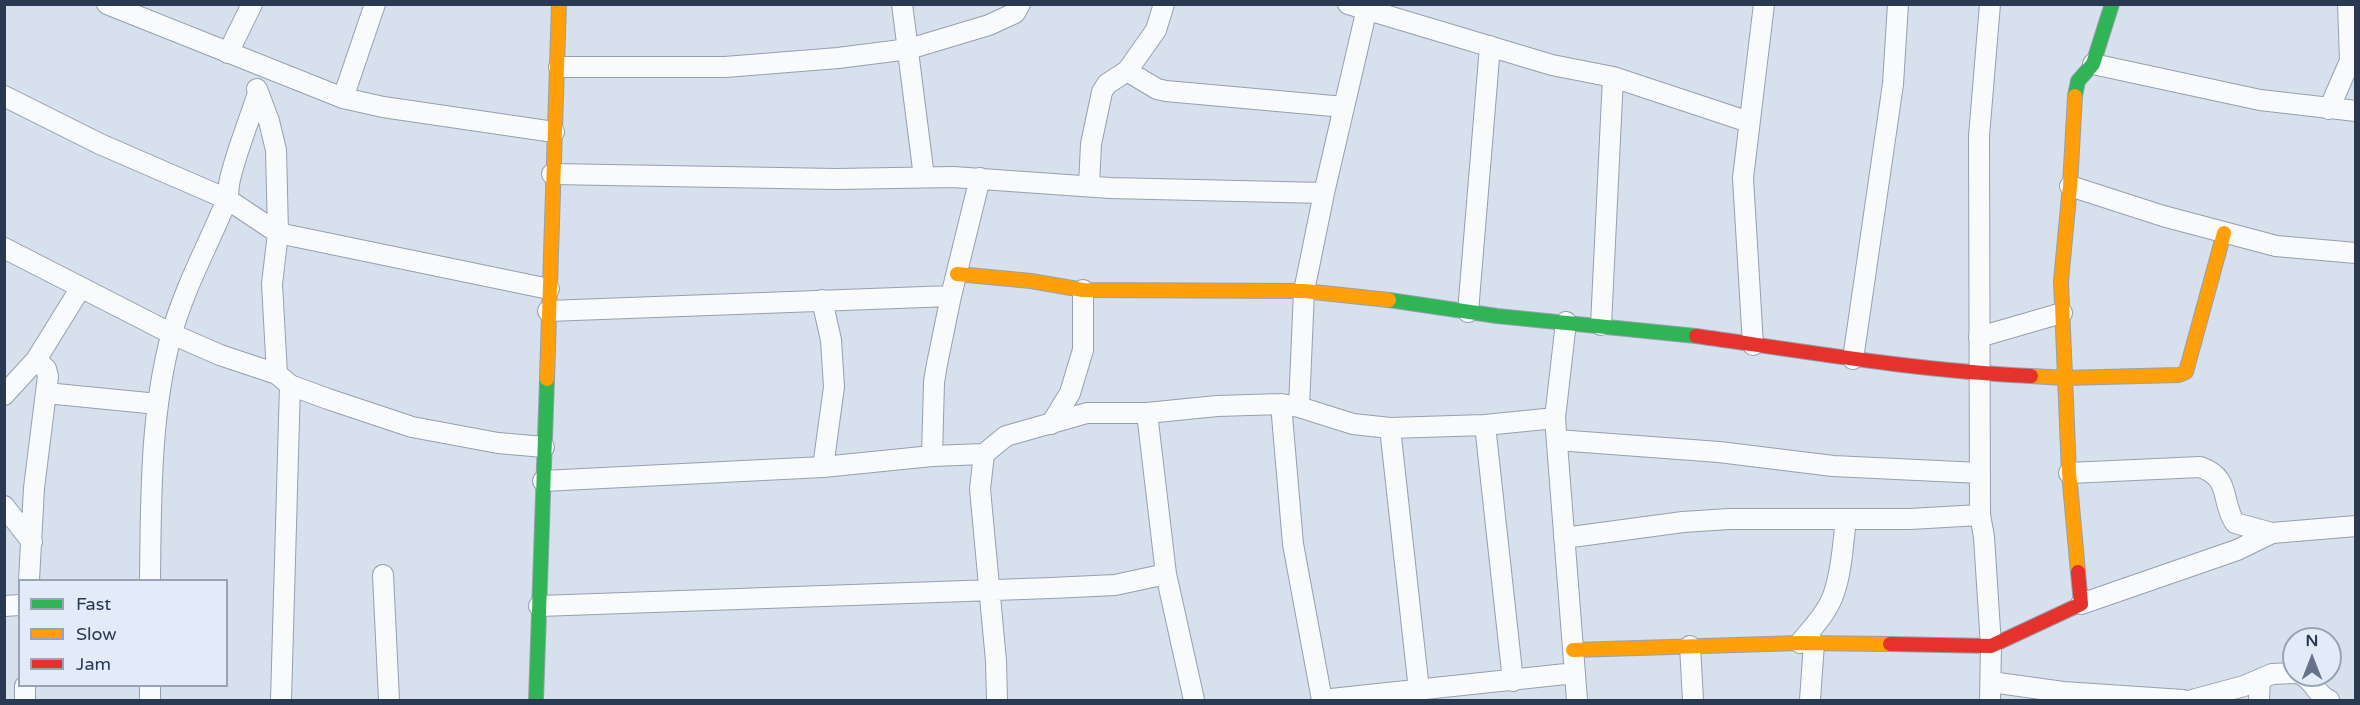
<!DOCTYPE html>
<style>
body{margin:0}
#map{position:relative;width:2360px;height:705px;overflow:hidden;background:#d7e0ed;font-family:"Varela Round",sans-serif}
canvas{display:block}
.frame{position:absolute;inset:0;border:6px solid #293951;pointer-events:none}
.legend{position:absolute;left:18px;top:579px;width:210px;height:108px;box-sizing:border-box;background:#e2ebf7;border:2px solid #98a4b5;margin:0;padding:8px 10px;list-style:none;font-size:18px;color:#293951}
.legend li{display:flex;align-items:center;gap:12px;height:30px}
.legend b{width:30px;border:2px solid #98a4b5}
.north{position:absolute;left:2282px;top:627px;width:60px;height:60px;box-sizing:border-box;background:#e2ebf7;border:2px solid #98a4b5;border-radius:50%;rotate:0deg;font-size:16px;font-weight:700;line-height:24px;text-align:center;color:#293951}
.north::after{content:'';display:block;margin:auto;width:21px;height:27px;background:#667388;clip-path:polygon(50% 0,100% 100%,50% 72%,0 100%)}
</style>
<div id="map">
<canvas width="2360" height="705"></canvas>
<div class="frame"></div>
<ul class="legend">
<li><b style="height:8px;background:#30b455"></b>Fast</li>
<li><b style="height:8px;background:#ff9f0a"></b>Slow</li>
<li><b style="height:8px;background:#e5322d"></b>Jam</li>
</ul>
<div class="north">N</div>
</div>
<script>
const g = document.querySelector('canvas').getContext('2d');
g.lineJoin = 'round';
function stroke(path, color, width, dash) {
  g.strokeStyle = color;
  g.lineWidth = width;
  g.lineCap = dash ? 'butt' : 'round';
  g.setLineDash(dash || []);
  g.stroke(path);
}
const street = new Path2D(`
 M 107,4 L 343,98 L 383,107 L 554,132
 M 902,4 L 924,177
 M 1348,4 L 1552,65 L 1613,77 L 1749,122
 M 228,53 L 252,4
 M 2093,64 L 2260,100 L 2356,111
 M 559,67 L 725,67 L 838,58 L 909,49 L 989,25 L 1015,13 L 1020,4
 M 1127,71 L 1157,89 L 1166,91 L 1344,107
 M 257,89 L 269,121 L 276,150 L 278,233 L 272,284 L 277,374
 M 4,96 L 100,144 L 227,199 L 278,233 L 549,289
 M 343,98 L 375,4
 M 2329,109 L 2350,61 L 2348,4
 M 552,174 L 836,179 L 953,177 L 1110,188 L 1324,193
 M 1089,186 L 1091,144 L 1102,92 L 1107,84 L 1127,71 L 1156,30 L 1164,4
 M 2070,186 L 2163,216 L 2276,246 L 2356,253
 M 4,248 L 172,334 L 220,355 L 277,374 L 290,385 L 328,399 L 412,427 L 498,443 L 544,447
 M 822,300 L 831,340 L 834,387 L 823,467
 M 548,311 L 951,296
 M 1468,312 L 1490,46
 M 1566,322 L 1555,418 L 1577,700
 M 1601,325 L 1613,77
 M 1979,337 L 2062,313
 M 1753,345 L 1743,178 L 1764,4
 M 1853,359 L 1893,84 L 1898,4
 M 46,393 L 158,404
 M 4,395 L 36,360
 M 1281,404 L 1293,544 L 1322,700
 M 1299,407 L 1304,291 L 1324,193 L 1368,4
 M 1147,413 L 1166,574 L 1194,700
 M 1051,424 L 1070,393 L 1083,350 L 1083,290
 M 1485,425 L 1513,681
 M 1390,428 L 1419,690
 M 1557,440 L 1719,452 L 1833,466 L 1980,473
 M 984,454 L 980,489 L 996,661 L 997,700
 M 932,456 L 934,382 L 937,364 L 951,296 L 980,178
 M 2069,473 L 2200,467 C 2232,478 2220,500 2235,523 L 2272,533
 M 543,481 L 823,467 L 932,456 L 984,454 L 1006,436 L 1087,413 L 1147,413 L 1217,406 L 1281,404 L 1299,407 L 1353,424 L 1390,428 L 1485,425 L 1555,418
 M 4,506 L 32,542
 M 1564,538 L 1683,522 L 1729,519 L 1910,519 L 1980,515
 M 383,575 L 389,700
 M 29,580 L 34,488 L 48,376 L 46,369 L 36,360 L 80,289
 M 150,580 C 151,499 150,416 171,336 C 184,289 207,247 226,202 C 229,195 228,187 230,179 C 237,150 249,121 258,93
 M 2081,604 L 2237,550 L 2272,533 L 2356,526
 M 4,606 L 20,605
 M 539,606 L 1051,588 L 1115,585 L 1166,574
 M 1800,643 C 1812,628 1828,612 1834,593 C 1842,570 1843,543 1846,519
 M 1690,646 L 1693,700
 M 2301,675 C 2314,680 2316,695 2329,700
 M 1991,682 L 2063,692 L 2183,700
 M 150,686 L 150,700
 M 25,700 L 25,686
 M 281,700 L 290,385
 M 1322,700 L 1575,673
 M 1810,700 L 1814,643
 M 1990,700 L 1991,646 L 1984,537 L 1980,515 L 1979,136 L 1990,4
 M 2192,700 L 2244,686 L 2272,674 L 2294,673
 M 2259,700 L 2260,679`);
const fast = new Path2D(`
 M 2075,96 L 2078,81 L 2093,64 L 2112,4
 M 1389,300 L 1497,316 L 1696,336
 M 536,700 L 547,379`);
const slow = new Path2D(`
 M 2075,96 L 2070,186 L 2061,281 L 2069,473 L 2078,572
 M 957,274 L 1031,281 L 1083,290 L 1304,291 L 1389,300
 M 2031,376 L 2064,378 L 2179,375 L 2186,372 L 2224,233
 M 547,379 L 559,4
 M 1573,650 L 1800,643 L 1890,644`);
const jam = new Path2D(`
 M 1696,336 C 1808,352 1919,371 2031,376
 M 1890,644 L 1991,646 L 2081,604 L 2078,572`);
stroke(street, '#95a0af', 22);
stroke(fast, '#95a0af', 16);
stroke(slow, '#95a0af', 16);
stroke(jam, '#95a0af', 16);
stroke(street, '#f9fafc', 20);
stroke(fast, '#30b455', 14);
stroke(slow, '#ff9f0a', 14);
stroke(jam, '#e5322d', 14);
</script>
